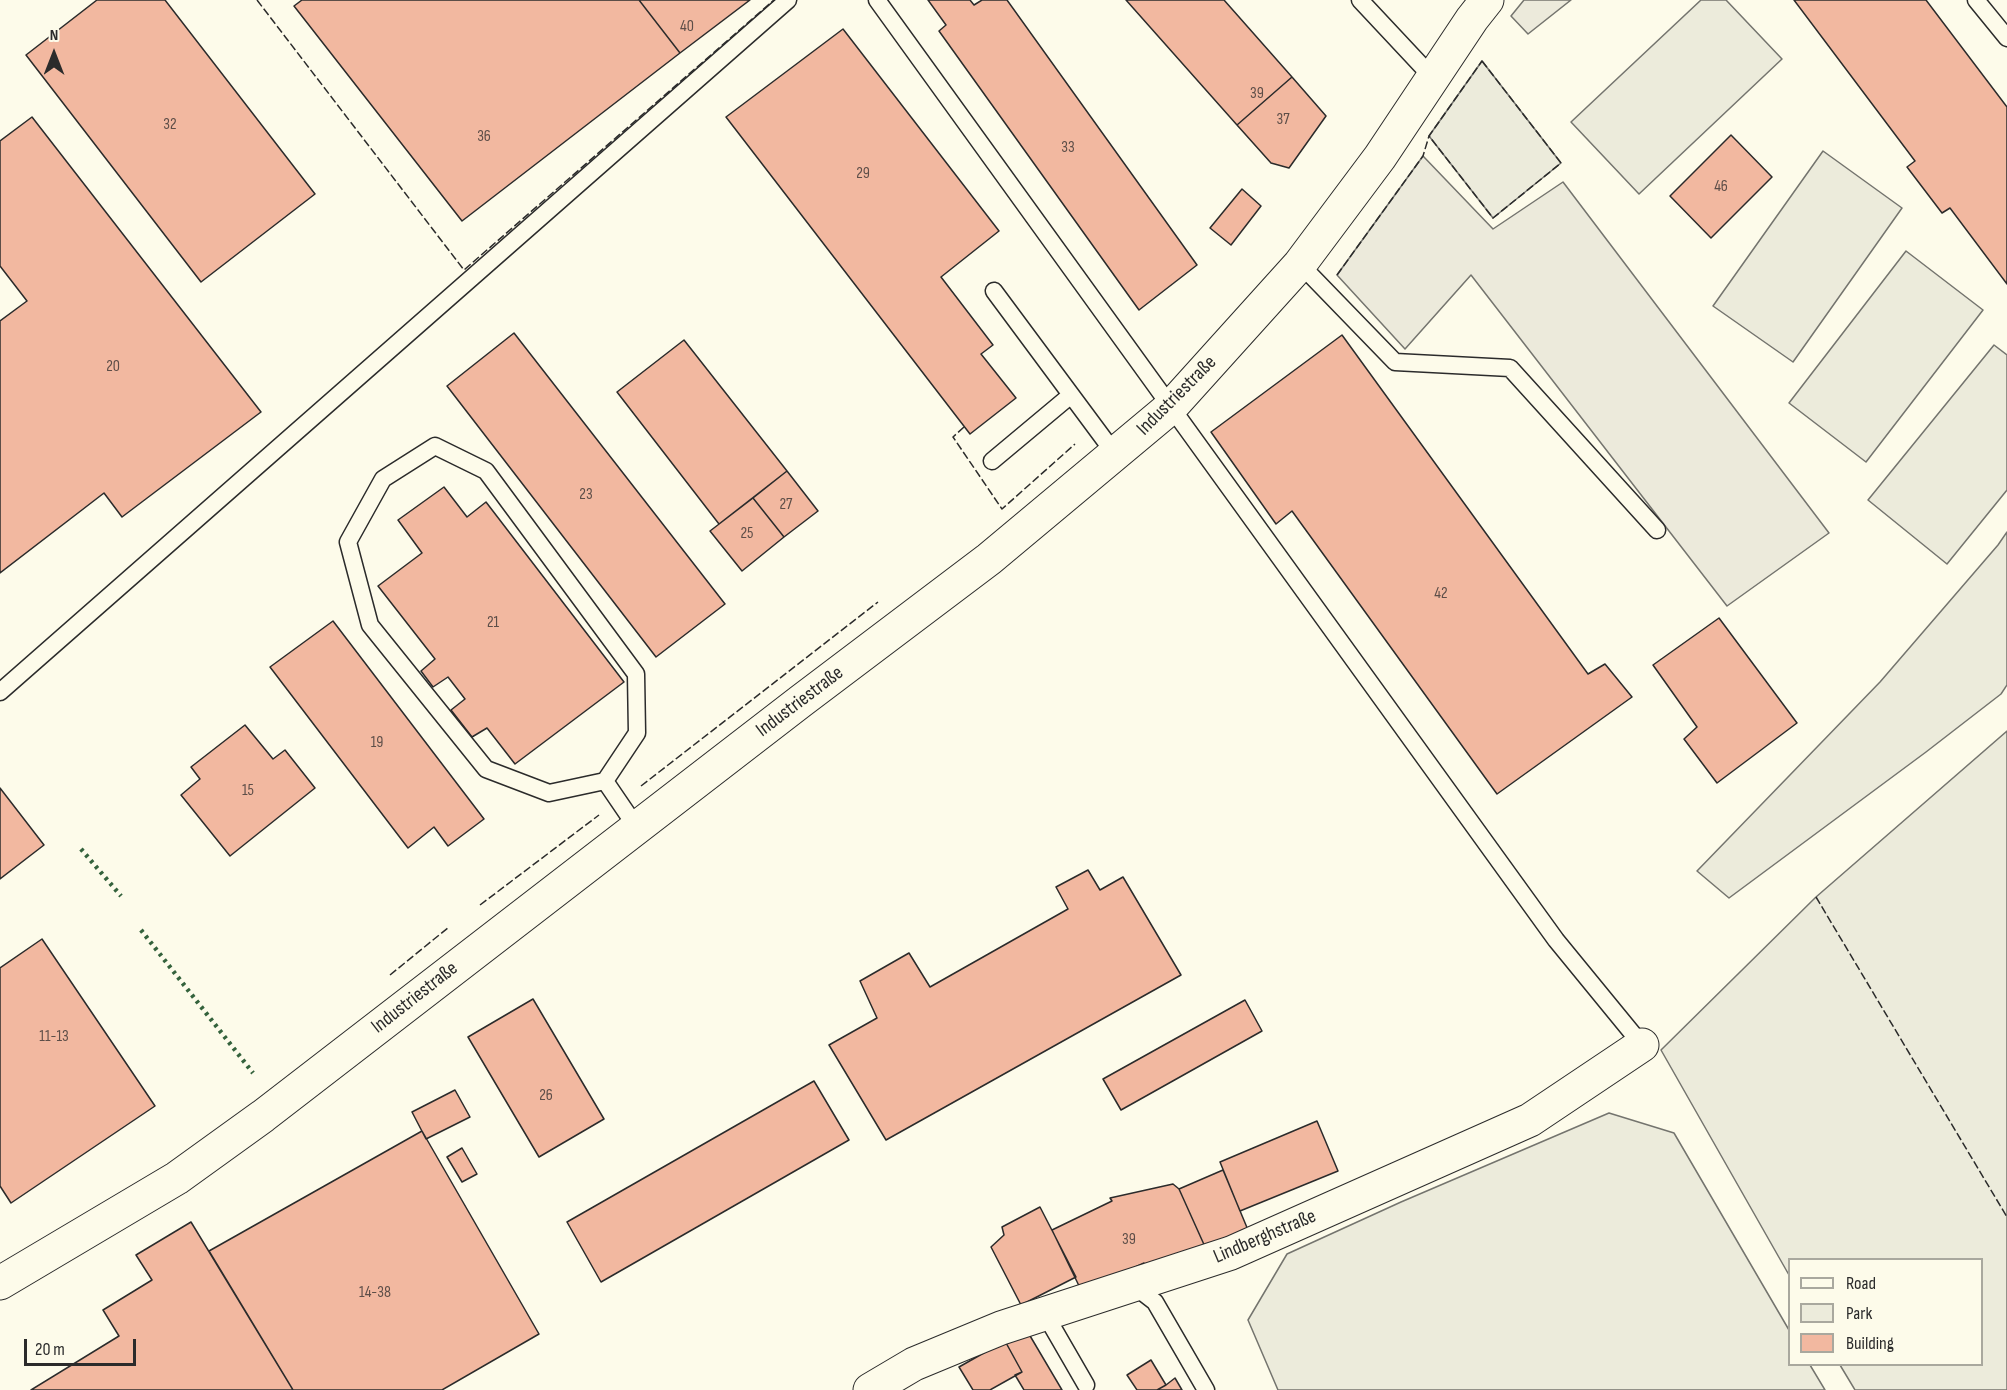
<!DOCTYPE html>
<meta charset="utf-8">
<style>
body{margin:0}
#map{position:relative;width:2007px;height:1390px;overflow:hidden;background:#fdfbea;font-family:"Sofia Sans Condensed",sans-serif}
canvas{display:block}
.legend{position:absolute;left:1788px;top:1258px;width:195px;height:108px;box-sizing:border-box;background:#fdfbea;border:2px solid #a9a89e;margin:0;padding:8px 10px;list-style:none;font-size:18px;color:#2b2b2b}
.legend li{display:flex;align-items:center;gap:12px;height:30px}
.legend b{width:30px;border:2px solid #a9a89e}
.north{position:absolute;left:24px;top:24px;width:60px;height:60px;-webkit-text-stroke:4px #fdfbea;paint-order:stroke;rotate:0deg;font-size:16px;font-weight:700;line-height:24px;text-align:center;color:#2b2b2b}
.north::after{content:'';display:block;margin:auto;width:21px;height:27px;background:#2b2b2b;clip-path:polygon(50% 0,100% 100%,50% 72%,0 100%)}
.scale{position:absolute;left:24px;top:1339px;width:112px;height:27px;box-sizing:border-box;border:3px solid #2b2b2b;border-top:0;padding-left:8px;font-size:18px;line-height:21px;white-space:nowrap;color:#2b2b2b;-webkit-text-stroke:4px #fdfbea;paint-order:stroke}
</style>
<div id="map">
<canvas width="2007" height="1390"></canvas>
<ul class="legend">
<li><b style="height:8px;background:#fdfbea"></b>Road</li>
<li><b style="height:16px;background:#ecebdb"></b>Park</li>
<li><b style="height:16px;background:#f2b8a0"></b>Building</li>
</ul>
<div class="north">N</div>
<div class="scale">20 m</div>
</div>
<script>
const g = document.querySelector('canvas').getContext('2d');
g.lineJoin = 'round';
function fillPath(path, color) {
  g.fillStyle = color;
  g.fill(path, 'evenodd');
}
function stroke(path, color, width, dash) {
  g.strokeStyle = color;
  g.lineWidth = width;
  g.lineCap = dash ? 'butt' : 'round';
  g.setLineDash(dash || []);
  g.stroke(path);
}
function write(font, color, halo, rows, align = 'center') {
  g.font = font + ' "Sofia Sans Condensed",sans-serif';
  g.lineWidth = 4.5;
  g.setLineDash([]);
  g.textBaseline = 'middle';
  g.strokeStyle = halo;
  g.fillStyle = color;
  for (const [text, x, y, turn = 0] of rows) {
    g.save();
    g.translate(x, y);
    g.rotate((+turn || 0) * Math.PI / 180);
    g.textAlign = isNaN(turn) ? turn : align;
    if (halo) g.strokeText(text, 0, 0);
    g.fillText(text, 0, 0);
    g.restore();
  }
}
const green = new Path2D(`
 M 1701,0 L 1726,0 L 1782,59 L 1639,194 L 1571,122 Z
 M 1482,61 L 1561,163 L 1493,218 L 1429,136 Z
 M 1823,151 L 1902,208 L 1793,362 L 1713,306 Z
 M 1906,251 L 1983,310 L 1866,462 L 1789,403 Z
 M 1994,345 L 2007,355 L 2007,490 L 1947,564 L 1868,500 Z
 M 2007,532 L 2007,685 L 2001,694 L 1926,752 L 1729,898 L 1697,871 L 1880,682 L 1998,545 Z
 M 2007,731 L 2007,1390 L 1855,1390 L 1840,1365 L 1982,1364 L 1982,1260 L 1790,1260 L 1789,1275 L 1661,1050 L 1816,897 Z
 M 1609,1113 L 1674,1133 L 1789,1330 L 1790,1364 L 1810,1365 L 1825,1390 L 1278,1390 L 1248,1320 L 1287,1254 L 1401,1202 Z`);
fillPath(green, '#ecebdb');
stroke(green, '#74746e', 1.5);
const parking = new Path2D(`
 M 1524,0 L 1571,0 L 1528,34 L 1511,16 Z
 M 1423,156 L 1493,229 L 1563,182 L 1829,533 L 1727,606 L 1471,275 L 1405,349 L 1337,275 Z`);
fillPath(parking, '#eceadb');
stroke(parking, '#74746e', 1.5);
const building = new Path2D(`
 M 97,0 L 165,0 L 315,194 L 201,282 L 26,55 Z
 M 302,0 L 639,0 L 680,53 L 462,221 L 294,6 Z
 M 639,0 L 750,0 L 680,53 Z
 M 928,0 L 970,0 L 974,5 L 982,0 L 1007,0 L 1197,265 L 1139,310 L 939,31 L 946,25 Z
 M 1126,0 L 1224,0 L 1292,77 L 1237,125 Z
 M 1794,0 L 1926,0 L 2007,107 L 2007,284 L 1950,208 L 1942,213 L 1907,167 L 1915,161 Z
 M 843,29 L 999,231 L 941,277 L 993,345 L 981,354 L 1016,398 L 970,434 L 726,117 Z
 M 1292,77 L 1326,116 L 1289,168 L 1271,163 L 1237,125 Z
 M 32,117 L 261,412 L 122,517 L 104,493 L 0,573 L 0,321 L 27,301 L 0,266 L 0,141 Z
 M 1731,135 L 1772,177 L 1711,238 L 1670,196 Z
 M 1242,189 L 1261,206 L 1231,245 L 1210,228 Z
 M 514,333 L 725,604 L 656,657 L 447,386 Z
 M 1342,335 L 1588,674 L 1605,664 L 1632,697 L 1497,794 L 1292,511 L 1276,524 L 1211,432 Z
 M 684,340 L 787,471 L 719,524 L 617,392 Z
 M 787,471 L 818,511 L 784,537 L 753,498 Z
 M 444,487 L 467,517 L 486,502 L 624,682 L 515,764 L 487,728 L 472,737 L 451,710 L 465,699 L 448,677 L 433,687 L 421,671 L 435,659 L 378,586 L 422,553 L 398,520 Z
 M 753,498 L 784,537 L 742,571 L 710,531 Z
 M 1719,618 L 1797,723 L 1717,783 L 1684,739 L 1697,727 L 1653,665 Z
 M 333,621 L 484,819 L 448,846 L 434,827 L 408,848 L 270,667 Z
 M 245,725 L 273,759 L 285,750 L 315,788 L 230,856 L 181,795 L 200,779 L 191,767 Z
 M 0,788 L 44,845 L 0,879 Z
 M 1088,870 L 1100,890 L 1123,877 L 1181,975 L 886,1140 L 829,1045 L 877,1018 L 860,981 L 909,953 L 930,987 L 1068,909 L 1056,887 Z
 M 42,939 L 155,1106 L 11,1203 L 0,1186 L 0,968 Z
 M 533,999 L 604,1119 L 539,1157 L 468,1037 Z
 M 1245,1000 L 1262,1031 L 1121,1110 L 1103,1079 Z
 M 814,1081 L 849,1140 L 601,1282 L 567,1222 Z
 M 455,1090 L 470,1117 L 426,1139 L 412,1112 Z
 M 1317,1121 L 1338,1171 L 1240,1211 L 1220,1162 Z
 M 422,1131 L 539,1334 L 442,1390 L 293,1390 L 209,1251 Z
 M 462,1148 L 477,1174 L 462,1182 L 447,1157 Z
 M 1223,1170 L 1248,1230 L 1206,1249 L 1179,1189 Z
 M 1173,1184 L 1179,1189 L 1206,1249 L 1149,1275 L 1144,1263 L 1082,1292 L 1052,1230 L 1112,1201 L 1110,1198 Z
 M 1040,1207 L 1076,1277 L 1021,1305 L 991,1247 L 1004,1235 L 1002,1227 Z
 M 191,1222 L 293,1390 L 31,1390 L 119,1336 L 103,1310 L 152,1280 L 136,1255 Z
 M 1026,1329 L 1062,1390 L 1024,1390 L 1015,1375 L 1022,1372 L 1005,1341 Z
 M 1005,1341 L 1022,1372 L 990,1390 L 973,1390 L 959,1367 Z
 M 1151,1360 L 1166,1385 L 1157,1390 L 1137,1390 L 1127,1375 Z
 M 1175,1378 L 1182,1390 L 1157,1390 L 1166,1385 Z`);
fillPath(building, '#f2b8a0');
stroke(building, '#2b2b2b', 1.5);
const lane = new Path2D(`
 M 877,0 L 1556,940 L 1642,1045
 M 1360,0 L 1433,78
 M 1976,0 L 2007,38
 M 1300,264 L 1395,362 L 1510,368 L 1657,530
 M 994,291 L 1115,454
 M 992,461 L 1071,395
 M 0,692 L 788,0
 M 605,781 L 549,793 L 486,769 L 370,625 L 348,542 L 383,479 L 435,446 L 486,471 L 636,674 L 637,733 L 605,781 L 637,828
 M 1133,1285 L 1155,1302 L 1206,1390
 M 1045,1314 L 1086,1385`);
const street = new Path2D(`
 M 0,1283 L 177,1178 L 263,1116 L 801,701 L 989,559 L 1171,407 L 1300,264 L 1380,157 L 1472,19 L 1487,0
 M 870,1390 L 914,1364 L 1001,1328 L 1231,1253 L 1530,1120 L 1642,1045`);
stroke(lane, '#2b2b2b', 19);
stroke(street, '#2b2b2b', 35);
stroke(lane, '#fdfbea', 16);
stroke(street, '#fdfbea', 33);
stroke(new Path2D(`
 M 81,849 L 121,896
 M 141,930 L 253,1073`), '#34623c', 4.5, [3, 4.5]);
stroke(new Path2D(`
 M 257,0 L 464,270 L 774,0
 M 1482,61 L 1561,163 L 1493,218 L 1429,136 Z
 M 1337,275 L 1423,156 L 1429,136
 M 964,427 L 953,437 L 1002,509 L 1075,444
 M 641,786 L 878,602
 M 1816,897 L 2007,1217
 M 480,905 L 599,815
 M 390,975 L 449,927`), '#2b2b2b', 1.5, [8, 3]);
write('16px', '#5d4e48', null, [
 ["40",687,27],
 ["39",1257,94],
 ["37",1283,120],
 ["32",170,125],
 ["36",484,137],
 ["33",1068,148],
 ["29",863,174],
 ["46",1721,187],
 ["20",113,367],
 ["23",586,495],
 ["27",786,505],
 ["25",747,534],
 ["42",1441,594],
 ["21",493,623],
 ["19",377,743],
 ["15",248,791],
 ["11-13",54,1037],
 ["26",546,1096],
 ["39",1129,1240],
 ["14-38",375,1293]
]);
write('20px', '#2b2b2b', '#fdfbea', [
 ["Industriestraße",1177,396,-45],
 ["Industriestraße",800,702,-37],
 ["Industriestraße",415,998,-38],
 ["Lindberghstraße",1265,1237,-23]
]);
</script>
